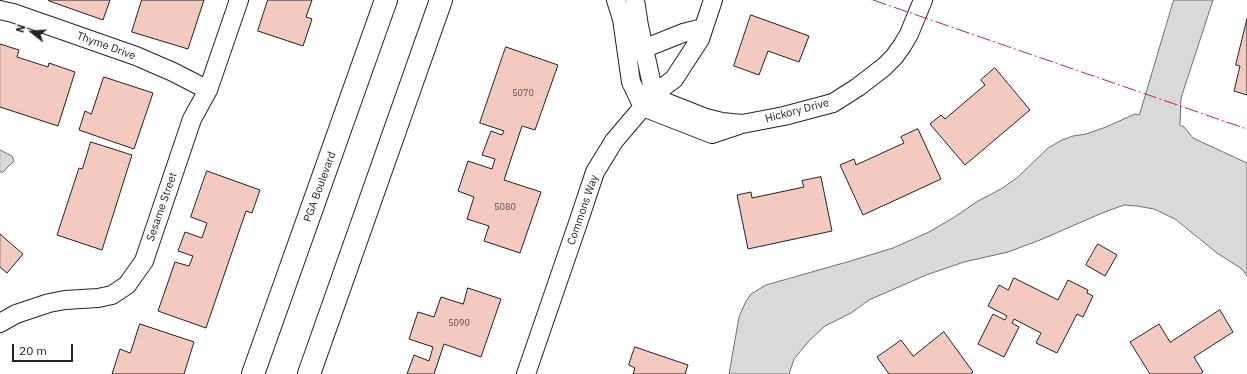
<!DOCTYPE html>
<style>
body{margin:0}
#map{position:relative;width:1247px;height:374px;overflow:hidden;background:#fff;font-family:"IBM Plex Sans",sans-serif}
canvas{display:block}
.north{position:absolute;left:12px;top:12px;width:40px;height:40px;-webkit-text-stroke:3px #fff;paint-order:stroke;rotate:287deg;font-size:11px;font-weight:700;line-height:16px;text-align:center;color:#222}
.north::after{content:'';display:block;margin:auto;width:14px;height:18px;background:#222;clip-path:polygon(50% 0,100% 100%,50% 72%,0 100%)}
.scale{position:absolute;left:12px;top:344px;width:61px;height:18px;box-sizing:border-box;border:2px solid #222;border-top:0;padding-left:5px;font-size:12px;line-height:14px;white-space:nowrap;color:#222;-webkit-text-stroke:3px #fff;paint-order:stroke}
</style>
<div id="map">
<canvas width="1247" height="374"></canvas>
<div class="north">N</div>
<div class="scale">20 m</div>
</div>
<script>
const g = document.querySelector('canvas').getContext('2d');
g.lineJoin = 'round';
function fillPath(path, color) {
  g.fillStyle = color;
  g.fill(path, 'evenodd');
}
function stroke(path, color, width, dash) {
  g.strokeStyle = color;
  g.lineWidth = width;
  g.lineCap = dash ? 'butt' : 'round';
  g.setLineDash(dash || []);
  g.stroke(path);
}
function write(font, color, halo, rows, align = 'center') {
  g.font = font + ' "IBM Plex Sans",sans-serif';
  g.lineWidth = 3;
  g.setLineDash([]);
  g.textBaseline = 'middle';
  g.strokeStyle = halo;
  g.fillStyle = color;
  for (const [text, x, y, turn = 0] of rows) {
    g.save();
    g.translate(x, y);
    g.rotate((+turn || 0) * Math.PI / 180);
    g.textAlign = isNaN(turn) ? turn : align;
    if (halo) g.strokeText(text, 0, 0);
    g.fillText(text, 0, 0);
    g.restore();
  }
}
const water = new Path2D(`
 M 1174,0 L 1213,0 L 1181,98 L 1180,125 L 1184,127 L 1193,138 L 1247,163 L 1247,276 L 1242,269 L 1217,253 L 1175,219 L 1154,209 L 1137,206 L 1124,205 L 1102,213 L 1040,240 L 1008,252 L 964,262 L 926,275 L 869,300 L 851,313 L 825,326 L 808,342 L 794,359 L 789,374 L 729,374 L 739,317 L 746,301 L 751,294 L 766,285 L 847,262 L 893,248 L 929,232 L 953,218 L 978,201 L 1001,189 L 1018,177 L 1048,148 L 1062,140 L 1073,136 L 1086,134 L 1106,127 L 1135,114 L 1139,115 Z
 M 0,150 L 12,156 L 14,161 L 3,172 L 0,172 Z`);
fillPath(water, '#d9d9d9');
stroke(water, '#6f6f6f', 1);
const building = new Path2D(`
 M 49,0 L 110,0 L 103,20 L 49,1 Z
 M 142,0 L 204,0 L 188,49 L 132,32 Z
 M 268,0 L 312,0 L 306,17 L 312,19 L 303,46 L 258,31 Z
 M 751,15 L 809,36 L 799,62 L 768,51 L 759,75 L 734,66 Z
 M 1247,19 L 1247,95 L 1234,91 L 1240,66 L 1236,65 Z
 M 0,44 L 19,50 L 17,57 L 48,67 L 49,63 L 75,72 L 58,126 L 0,107 Z
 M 506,47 L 558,65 L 535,130 L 522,126 L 504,180 L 541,192 L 520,253 L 484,241 L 489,226 L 467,219 L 474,197 L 458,191 L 468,161 L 492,169 L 495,159 L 482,155 L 491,131 L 502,135 L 504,131 L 480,123 Z
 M 995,68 L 1030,110 L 965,165 L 930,124 L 941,115 L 945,119 L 985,85 L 981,80 Z
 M 104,77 L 153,93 L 134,149 L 79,130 L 85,111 L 91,114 Z
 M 918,129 L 941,179 L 863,215 L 840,165 L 854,159 L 856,165 L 904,143 L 901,137 Z
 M 91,142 L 132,155 L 102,250 L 57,235 L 79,168 L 82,169 Z
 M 207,171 L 260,190 L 252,213 L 246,211 L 206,328 L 158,311 L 175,262 L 189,266 L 193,256 L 178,251 L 185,232 L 202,238 L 207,223 L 191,217 Z
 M 821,177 L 832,231 L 748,249 L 737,195 L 751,192 L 752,198 L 804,187 L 802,181 Z
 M 0,234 L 23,254 L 7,273 L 0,267 Z
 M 1098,244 L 1117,255 L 1105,276 L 1086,265 Z
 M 1014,278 L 1058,300 L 1068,280 L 1088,290 L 1087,293 L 1093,296 L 1083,317 L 1077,314 L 1057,353 L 1036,343 L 1041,333 L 1014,319 L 1012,323 L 1019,327 L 1004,357 L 978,344 L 993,314 L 1005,320 L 1007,316 L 988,306 L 999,285 L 1008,290 Z
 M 468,288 L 501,299 L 481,357 L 444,344 L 434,374 L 407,374 L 414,355 L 429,361 L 433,347 L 409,339 L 418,312 L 434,317 L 441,297 L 463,304 Z
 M 1220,310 L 1233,332 L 1194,357 L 1203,372 L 1200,374 L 1150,374 L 1130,342 L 1159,324 L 1170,342 Z
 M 140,324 L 194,342 L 184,374 L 112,374 L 120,349 L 130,353 Z
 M 944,332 L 973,372 L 970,374 L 889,374 L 877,357 L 901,340 L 913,356 Z
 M 635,347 L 688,365 L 685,374 L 633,374 L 635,368 L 629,365 Z`);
fillPath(building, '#f3c9c0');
stroke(building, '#222', 1);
const street = new Path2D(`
 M 616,0 L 622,19 L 631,82 L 643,107 L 712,134 L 739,125
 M 635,0 L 639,26 L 654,94 L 663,101 L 706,118 L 722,122 L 742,124 L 784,116 L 833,103 L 858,87 L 884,67 L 894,57 L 902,46 L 909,34 L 923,0
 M 0,10 L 13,13 L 136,56 L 173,72 L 208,90
 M 633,53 L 683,33 L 703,28
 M 0,323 L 16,314 L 49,303 L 65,300 L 98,298 L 112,295 L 127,285 L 144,261 L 192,119 L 208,90 L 239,0
 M 526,374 L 578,223 L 595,172 L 614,141 L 654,94 L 674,79 L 700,39 L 713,0`);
const primary = new Path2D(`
 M 253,374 L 386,0
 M 309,374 L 441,0`);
stroke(street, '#222', 20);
stroke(primary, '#222', 24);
stroke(street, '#fff', 18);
stroke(primary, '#fff', 22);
stroke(new Path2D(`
 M 873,0 L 1247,129`), '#c62828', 1, [14, 3, 2, 3]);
write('9px', '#564c4a', null, [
 ["5070",523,93],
 ["5080",505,207],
 ["5090",459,323]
]);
write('11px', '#222', '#fff', [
 ["Thyme Drive",106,46,20],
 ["Hickory Drive",797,111,-15],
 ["PGA Boulevard",320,187,-70],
 ["Sesame Street",162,207,-71],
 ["Commons Way",583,210,-71]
]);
</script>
